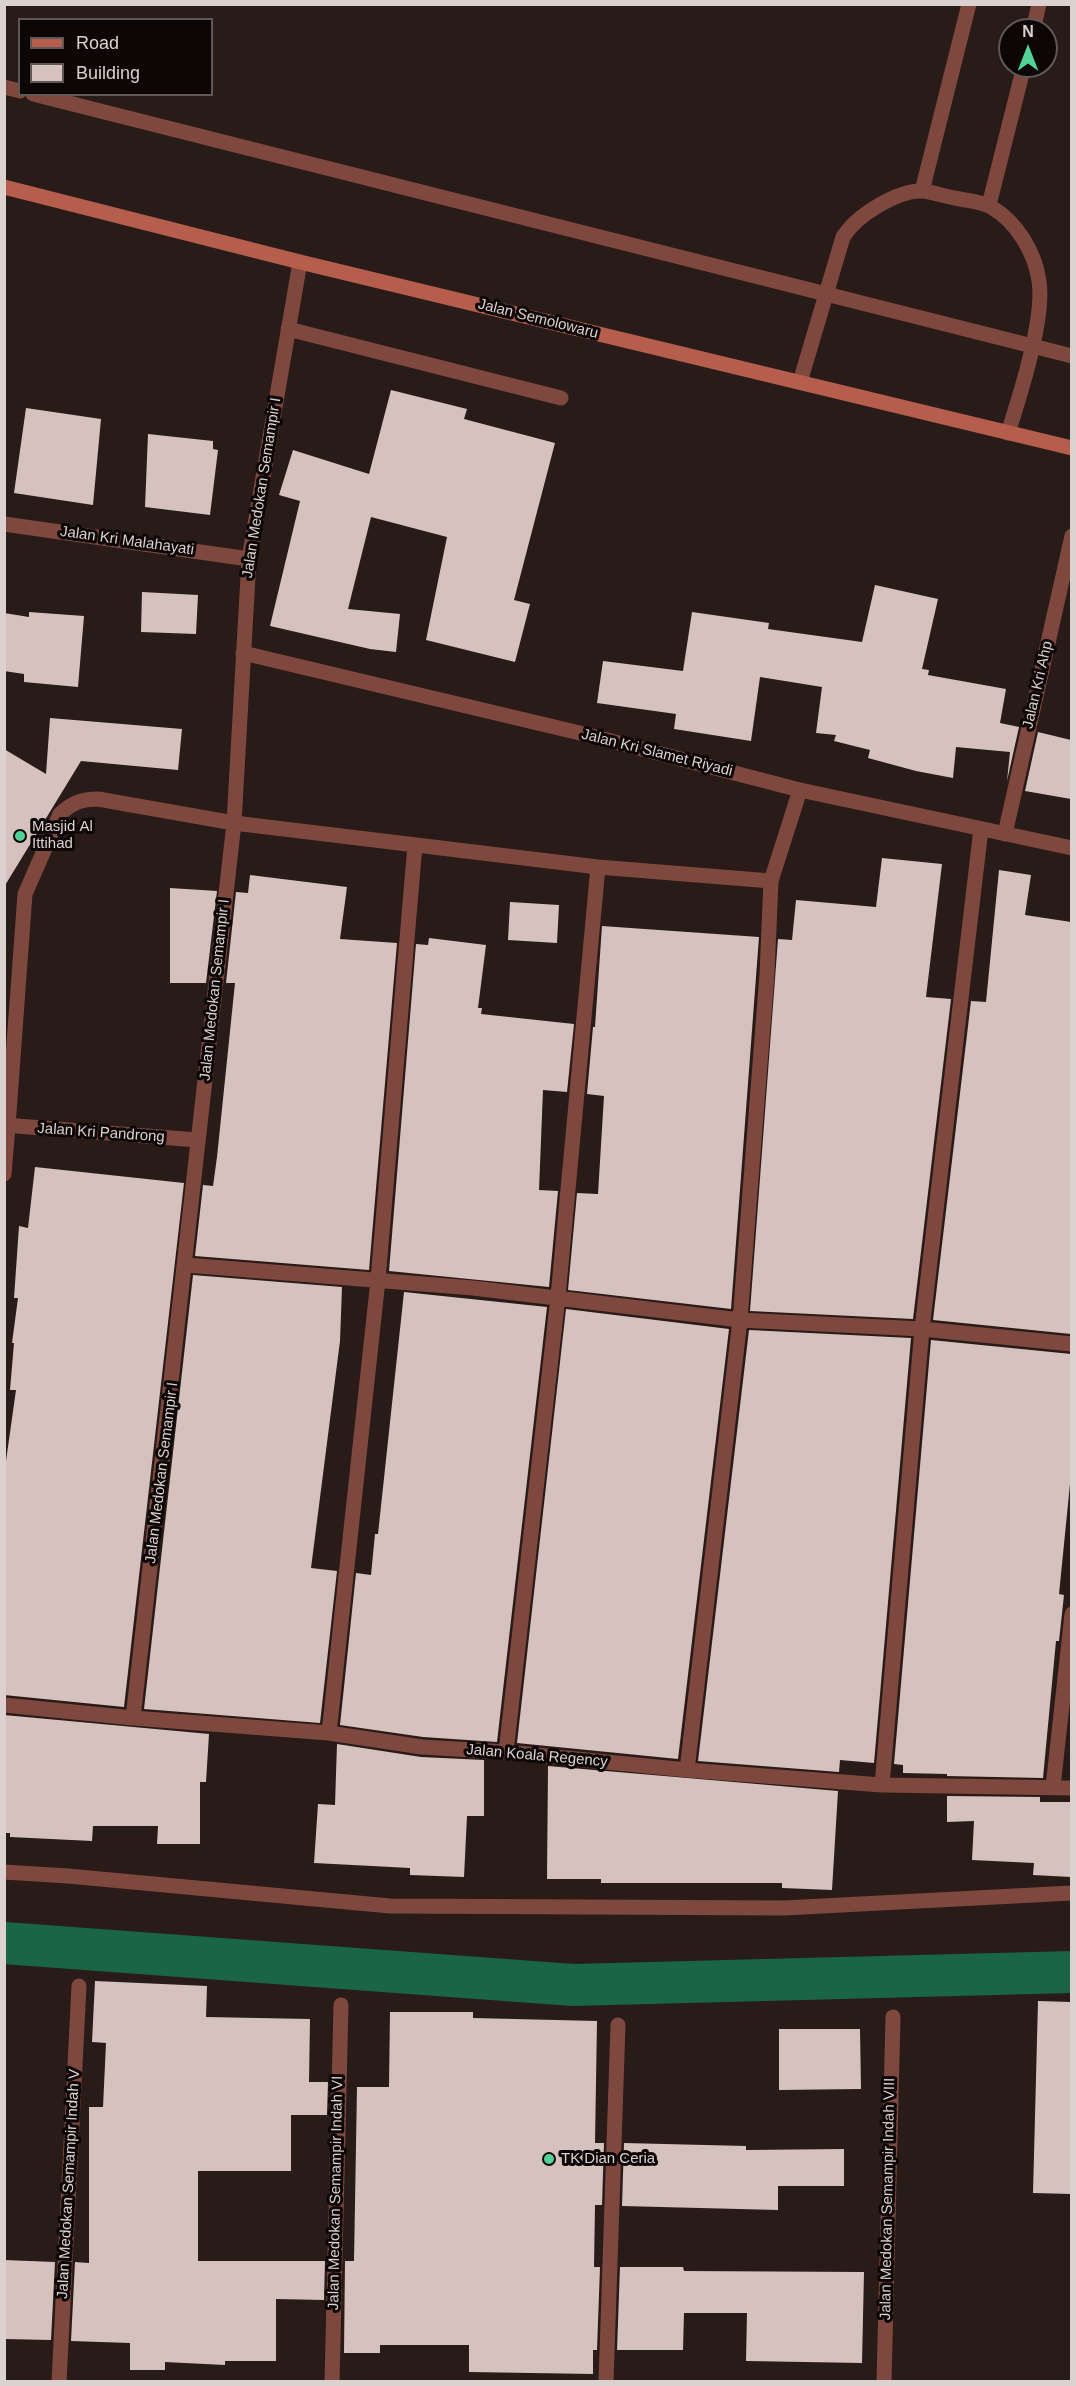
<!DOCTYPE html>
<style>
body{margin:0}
#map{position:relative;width:1076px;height:2386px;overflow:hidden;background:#281b18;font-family:Arial,sans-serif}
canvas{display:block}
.frame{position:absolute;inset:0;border:6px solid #dbd1cf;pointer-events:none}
.legend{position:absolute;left:18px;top:18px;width:195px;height:78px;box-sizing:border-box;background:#0c0706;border:2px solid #5f5856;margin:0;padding:8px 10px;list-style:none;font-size:18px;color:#dbd1cf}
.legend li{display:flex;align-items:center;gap:12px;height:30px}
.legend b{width:30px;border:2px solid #5f5856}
.north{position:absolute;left:998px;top:18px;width:60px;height:60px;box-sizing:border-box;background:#0c0706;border:2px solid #5f5856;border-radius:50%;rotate:0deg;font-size:16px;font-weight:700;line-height:24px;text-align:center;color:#dbd1cf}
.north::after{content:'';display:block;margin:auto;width:21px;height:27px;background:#51d398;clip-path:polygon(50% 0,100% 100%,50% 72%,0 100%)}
</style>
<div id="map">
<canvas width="1076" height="2386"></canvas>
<div class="frame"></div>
<ul class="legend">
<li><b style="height:8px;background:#b65e4e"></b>Road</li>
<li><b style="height:16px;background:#d5c2be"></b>Building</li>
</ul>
<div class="north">N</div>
</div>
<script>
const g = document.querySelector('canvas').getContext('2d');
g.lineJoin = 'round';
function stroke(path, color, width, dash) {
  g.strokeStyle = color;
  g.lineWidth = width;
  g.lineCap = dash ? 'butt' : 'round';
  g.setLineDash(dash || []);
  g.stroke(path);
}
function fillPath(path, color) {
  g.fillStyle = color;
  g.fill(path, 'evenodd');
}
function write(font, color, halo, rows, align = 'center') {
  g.font = font + ' Arial,sans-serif';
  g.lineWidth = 6;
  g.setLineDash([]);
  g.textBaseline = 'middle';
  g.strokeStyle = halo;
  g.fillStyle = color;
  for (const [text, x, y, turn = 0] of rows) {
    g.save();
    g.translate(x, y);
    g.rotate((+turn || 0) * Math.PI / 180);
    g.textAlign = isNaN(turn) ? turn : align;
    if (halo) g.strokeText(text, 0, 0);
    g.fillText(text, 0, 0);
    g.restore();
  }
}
stroke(new Path2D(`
 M 4,1943 L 573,1985 L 1072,1972`), '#196545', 42);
fillPath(new Path2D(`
 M 391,390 L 467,409 L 464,419 L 555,443 L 514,600 L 530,604 L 515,662 L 426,640 L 447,537 L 371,517 L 348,609 L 400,614 L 396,652 L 370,649 L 270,626 L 300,501 L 279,495 L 293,450 L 369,474 Z
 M 26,408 L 101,419 L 93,505 L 14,493 Z
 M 148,434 L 213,441 L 213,449 L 218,450 L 210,515 L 145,507 Z
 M 875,585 L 938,599 L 922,669 L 929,670 L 928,675 L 1006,689 L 1000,723 L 1019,727 L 1007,781 L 1010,752 L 956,747 L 953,778 L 916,771 L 868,758 L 870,750 L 834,741 L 836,735 L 816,733 L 822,687 L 760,677 L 751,741 L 674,729 L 676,714 L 597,703 L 603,661 L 683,671 L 692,612 L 769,623 L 768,629 L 862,642 Z
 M 142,592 L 198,595 L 196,634 L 141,632 Z
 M 29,612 L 84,616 L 78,687 L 24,682 L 24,674 L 4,671 L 4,613 L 29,617 Z
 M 50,718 L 182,729 L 178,770 L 81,761 L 4,887 L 4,749 L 46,774 Z
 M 1038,732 L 1071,740 L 1071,799 L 1025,791 Z
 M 882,858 L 942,864 L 926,997 L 951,999 L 913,1319 L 750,1311 L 778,939 L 792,940 L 796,900 L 876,907 Z
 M 999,870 L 1031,875 L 1025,915 L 1071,922 L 1071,1334 L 933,1320 L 971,1001 L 986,1002 Z
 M 250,875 L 347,887 L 340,939 L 397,943 L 369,1270 L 195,1256 L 203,1185 L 213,1186 L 217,1157 L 235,983 L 226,983 L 236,892 L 248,893 Z
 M 170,888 L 217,891 L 206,983 L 170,983 Z
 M 510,902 L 559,905 L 557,943 L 508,940 Z
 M 602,926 L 759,937 L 731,1309 L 568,1290 L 577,1193 L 598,1194 L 604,1096 L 587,1094 L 593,1027 L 595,1027 Z
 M 429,938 L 486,945 L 478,1008 L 482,1008 L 481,1014 L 574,1024 L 567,1092 L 543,1090 L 539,1190 L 558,1191 L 549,1287 L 389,1271 L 416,944 L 428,945 Z
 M 35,1167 L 184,1183 L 124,1707 L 4,1695 L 4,1475 L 16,1390 L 10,1390 L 14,1343 L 12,1343 L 18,1298 L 14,1298 L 19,1226 L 28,1228 Z
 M 193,1275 L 342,1287 L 340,1341 L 311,1568 L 337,1571 L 320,1723 L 144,1709 Z
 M 404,1292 L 547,1307 L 497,1742 L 423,1737 L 340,1725 L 356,1573 L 371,1575 L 375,1534 L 378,1534 Z
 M 566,1309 L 729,1329 L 678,1759 L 517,1743 Z
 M 749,1330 L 911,1338 L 874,1763 L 840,1760 L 839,1772 L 698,1761 Z
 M 931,1340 L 1071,1354 L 1071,1474 L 1059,1594 L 1064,1595 L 1059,1641 L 1056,1641 L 1043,1778 L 947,1776 L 947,1774 L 903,1773 L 903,1765 L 894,1764 Z
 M 4,1715 L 209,1734 L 206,1782 L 200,1782 L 200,1844 L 157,1844 L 158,1826 L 93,1826 L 92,1841 L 10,1837 L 10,1833 L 4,1833 Z
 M 337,1744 L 421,1757 L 484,1760 L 484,1816 L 467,1816 L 464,1877 L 410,1875 L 410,1868 L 314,1863 L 318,1804 L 335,1805 Z
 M 548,1766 L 838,1791 L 832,1890 L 782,1888 L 782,1883 L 601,1883 L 601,1879 L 547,1879 Z
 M 947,1796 L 1040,1797 L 1040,1802 L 1071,1802 L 1071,1877 L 1033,1875 L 1034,1863 L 972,1860 L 974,1821 L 947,1822 Z
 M 95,1981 L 207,1986 L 206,2017 L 310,2019 L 309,2082 L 328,2082 L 327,2115 L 291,2115 L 291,2171 L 198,2171 L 198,2261 L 325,2261 L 324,2300 L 276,2299 L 276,2361 L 225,2361 L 225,2365 L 165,2362 L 165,2370 L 130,2370 L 130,2343 L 71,2341 L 75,2262 L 89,2263 L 89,2107 L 103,2107 L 106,2043 L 92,2042 Z
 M 1038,2001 L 1071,2002 L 1071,2194 L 1033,2193 Z
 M 390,2012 L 473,2012 L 473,2018 L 597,2021 L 595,2143 L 604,2143 L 602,2205 L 595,2205 L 594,2267 L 600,2267 L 597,2350 L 593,2350 L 593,2374 L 469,2372 L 469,2345 L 380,2345 L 380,2353 L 344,2353 L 345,2261 L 354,2261 L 357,2087 L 389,2087 Z
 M 779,2029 L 860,2029 L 861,2089 L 779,2090 Z
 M 624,2143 L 746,2146 L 746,2150 L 844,2149 L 844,2186 L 778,2186 L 778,2210 L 622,2206 Z
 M 4,2260 L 55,2262 L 51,2340 L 4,2339 Z
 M 620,2267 L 683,2267 L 684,2271 L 864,2272 L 862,2363 L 746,2361 L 747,2313 L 684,2313 L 683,2350 L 617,2350 Z`), '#d5c2be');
stroke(new Path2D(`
 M 8,1126 L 25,894 L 60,814 C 72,803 81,799 98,799 L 234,823`), '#7f483e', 15);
stroke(new Path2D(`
 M 1033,30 L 1039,4
 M 4,87 L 20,91
 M 33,94 L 1072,356
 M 922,191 L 969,4
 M 989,205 L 1024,66
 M 288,329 L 561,398
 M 800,382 L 843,237 C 856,216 898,189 924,191 C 935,193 948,197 960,199 C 969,201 982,202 991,207 C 1016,221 1035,252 1039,281 C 1045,318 1020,395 1008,433
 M 4,524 L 249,559
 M 243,653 L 584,734 L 800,790 L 1072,848
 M 234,823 L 598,867 L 771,881 L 800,790
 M 1005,834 L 1072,536
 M 4,1125 L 198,1140
 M 4,1174 L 8,1126
 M 186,1265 L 473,1288 L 740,1320 L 922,1329 L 1072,1344
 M 4,1705 L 133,1718 L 329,1733 L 422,1747 L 506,1752 L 687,1770 L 882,1785 L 1072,1788
 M 133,1718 L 234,823 L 249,559 L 300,262
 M 329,1733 L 378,1280 L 415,845
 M 506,1752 L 558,1297 L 598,867
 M 687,1770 L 740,1320 L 767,974 L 771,881
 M 882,1785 L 922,1329 L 981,829
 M 1053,1787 L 1072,1614
 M 4,1872 L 68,1876 L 390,1906 L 784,1908 L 1072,1893
 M 59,2382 L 79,1986
 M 332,2382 L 341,2005
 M 606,2382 L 618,2025
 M 884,2382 L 893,2017`), '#7f483e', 15);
stroke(new Path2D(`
 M 4,187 L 300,262 L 1072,448`), '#b65e4e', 15);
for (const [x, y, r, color] of [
 [20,836,6,"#51d398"],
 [549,2159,6,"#51d398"]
]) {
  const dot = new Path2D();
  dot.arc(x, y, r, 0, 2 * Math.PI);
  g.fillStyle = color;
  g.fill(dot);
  stroke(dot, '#0c0706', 2);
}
write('15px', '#dbd1cf', '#0c0706', [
 ["Jalan Semolowaru",538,319,14],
 ["Jalan Medokan Semampir I",262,488,-81],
 ["Jalan Kri Malahayati",127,541,8],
 ["Jalan Kri Ahp",1038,685,-77],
 ["Jalan Kri Slamet Riyadi",657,753,14],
 ["Jalan Medokan Semampir I",215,990,-84],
 ["Jalan Kri Pandrong",101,1133,4],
 ["Jalan Medokan Semampir I",162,1473,-83],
 ["Jalan Koala Regency",537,1756,5],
 ["Jalan Medokan Semampir Indah V",69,2184,-87],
 ["Jalan Medokan Semampir Indah VI",336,2193,-89],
 ["Jalan Medokan Semampir Indah VIII",888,2199,-89]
]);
write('15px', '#dbd1cf', '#0c0706', [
 ["Masjid Al",32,827],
 ["Ittihad",32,844],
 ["TK Dian Ceria",561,2159]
], 'left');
</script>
